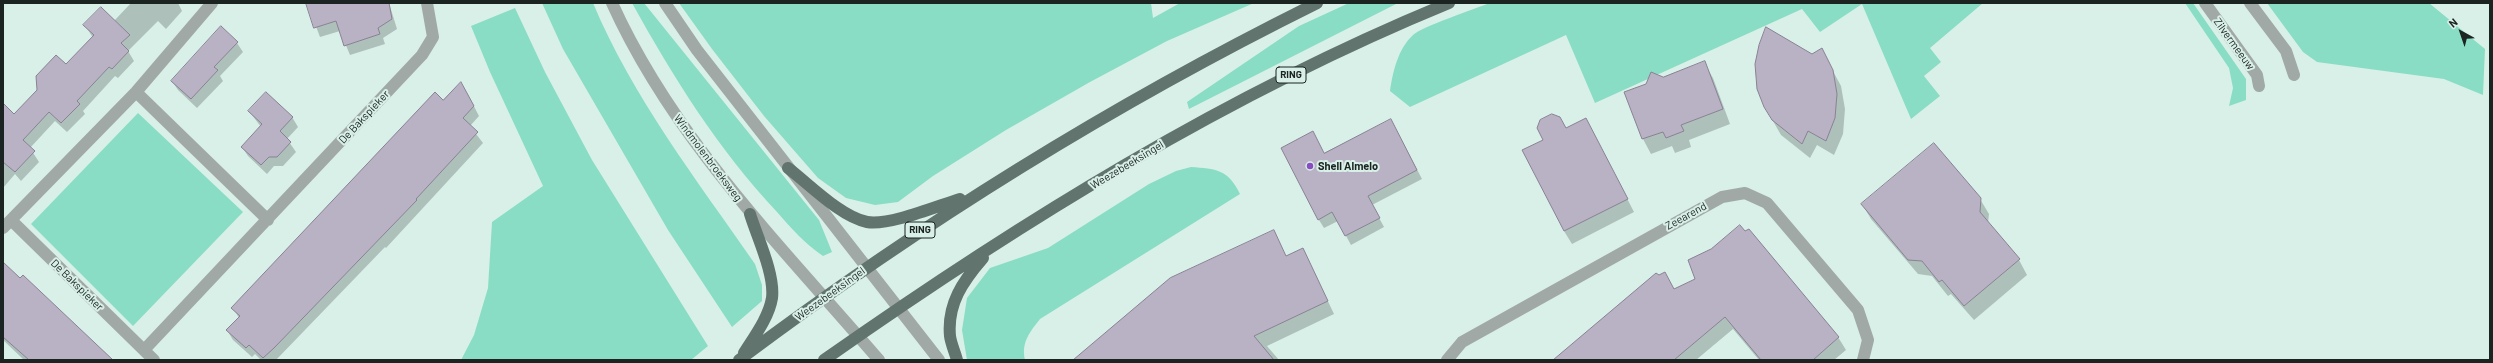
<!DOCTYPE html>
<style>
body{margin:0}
#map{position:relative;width:2493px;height:363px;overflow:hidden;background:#d9f0e8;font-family:Barlow,sans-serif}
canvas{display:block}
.frame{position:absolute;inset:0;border:4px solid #1b2421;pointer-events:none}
.north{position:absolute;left:2441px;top:12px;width:40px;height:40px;-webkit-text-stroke:3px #d9f0e8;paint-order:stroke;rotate:320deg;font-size:11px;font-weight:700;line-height:16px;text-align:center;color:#1b2421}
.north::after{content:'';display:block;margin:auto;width:14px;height:18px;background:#1b2421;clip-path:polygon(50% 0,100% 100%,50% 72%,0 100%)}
</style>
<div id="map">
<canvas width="2493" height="363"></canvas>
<div class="frame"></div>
<div class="north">N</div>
</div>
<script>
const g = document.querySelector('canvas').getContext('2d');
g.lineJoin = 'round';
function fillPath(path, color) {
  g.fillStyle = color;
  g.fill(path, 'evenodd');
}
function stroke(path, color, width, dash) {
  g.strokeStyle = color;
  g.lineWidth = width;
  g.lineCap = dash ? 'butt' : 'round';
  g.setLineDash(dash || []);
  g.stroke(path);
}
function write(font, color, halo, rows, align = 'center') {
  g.font = font + ' Barlow,sans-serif';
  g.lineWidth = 4;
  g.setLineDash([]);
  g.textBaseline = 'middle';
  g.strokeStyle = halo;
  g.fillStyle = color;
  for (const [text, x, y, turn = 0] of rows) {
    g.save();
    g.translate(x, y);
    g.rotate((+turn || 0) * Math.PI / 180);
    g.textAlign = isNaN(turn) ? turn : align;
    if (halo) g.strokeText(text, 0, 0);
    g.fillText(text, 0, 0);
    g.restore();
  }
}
fillPath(new Path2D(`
 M 542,3 L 593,3 C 633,98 697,180 755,264 L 762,285 L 762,301 L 732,327 L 668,230 L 563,49 Z
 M 632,3 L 644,3 L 819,220 L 832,252 L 823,256 C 805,244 791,228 777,212 C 718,149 673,77 632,3 Z
 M 679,3 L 1151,3 L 1153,18 L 1180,3 L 1254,3 L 1167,41 L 1090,82 L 1006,130 L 933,176 L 898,202 L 875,205 L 846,198 L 818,178 L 764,116 L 712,49 Z
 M 1349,3 L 1398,3 L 1189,109 L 1187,102 L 1299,26 Z
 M 1490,3 L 1983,3 L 1930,48 L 1941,62 L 1924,76 L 1940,96 L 1911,119 L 1862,4 L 1820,32 L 1802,9 L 1595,103 L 1566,35 L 1410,107 L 1390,91 C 1393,71 1398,49 1413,35 C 1421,27 1477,8 1490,3 Z
 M 2185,3 L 2193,3 L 2246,79 L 2246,100 L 2229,106 L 2233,88 L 2229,68 Z
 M 2267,3 L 2429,3 L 2485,49 L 2483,95 L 2444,79 L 2317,62 L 2303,52 Z
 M 515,8 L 545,72 L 592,160 L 708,346 L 691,360 L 461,360 L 474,335 L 488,288 L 492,222 L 543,186 L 490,72 L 471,26 Z
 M 138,113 L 243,212 L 133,326 L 31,224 Z
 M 1191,167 C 1216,169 1228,169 1240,194 L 1040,319 C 1030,332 1021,342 1025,360 L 967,360 L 962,330 L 967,298 L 990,268 L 1048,248 L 1149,184 L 1176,171 Z`), '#89ddc4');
fillPath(new Path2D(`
 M 131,3 L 178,3 L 182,11 L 166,29 L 158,21 L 128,51 L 134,61 L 118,78 L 115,76 L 83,111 L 85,114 L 67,132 L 55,121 L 30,148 L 39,162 L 21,181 L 15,174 L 3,188 L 3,111 L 14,115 L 93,38 L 85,25 L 114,21 Z
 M 307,3 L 389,3 L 397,29 L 383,38 L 385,44 L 350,55 L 340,31 L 320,37 Z
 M 237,43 L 243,52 L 220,76 L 223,81 L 197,108 L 178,90 L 172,81 Z
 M 1821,49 L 1841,86 L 1845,109 L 1843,134 L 1834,155 L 1817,145 L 1810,158 L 1781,135 L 1765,107 L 1813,56 Z
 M 1704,63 L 1713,78 L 1730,124 L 1689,140 L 1691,147 L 1675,153 L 1672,146 L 1651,154 L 1643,139 L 1625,93 Z
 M 467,93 L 479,116 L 470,126 L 483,143 L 386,248 L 385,247 L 276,360 L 261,360 L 255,354 L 252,357 L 233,340 L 227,330 L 239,318 L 233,308 L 443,101 Z
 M 249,111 L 292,117 L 298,127 L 287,139 L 296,152 L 283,166 L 274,166 L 267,174 L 248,156 L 242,147 L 261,127 Z
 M 1586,119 L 1634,212 L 1572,244 L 1564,231 L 1545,140 Z
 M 1396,129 L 1422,179 L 1372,205 L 1384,227 L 1351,245 L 1338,221 L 1324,228 L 1319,220 L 1324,155 Z
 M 1980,199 L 1989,214 L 1988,223 L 2019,260 L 2027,275 L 1974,320 L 1951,294 L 1948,296 L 1932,276 L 1918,274 L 1871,219 L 1862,204 Z
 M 1273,231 L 1286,257 L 1303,249 L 1334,314 L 1267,346 L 1279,360 L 1074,360 Z
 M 3,264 L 112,360 L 24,360 L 3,340 Z
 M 1674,290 L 1838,337 L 1846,350 L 1834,360 L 1759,360 L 1733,329 L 1696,360 L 1555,360 Z`), '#0003');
const building = new Path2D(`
 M 306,3 L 389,3 L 392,19 L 378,28 L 380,34 L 344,46 L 336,21 L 314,28 Z
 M 101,7 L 130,35 L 121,43 L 129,51 L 112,69 L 109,67 L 77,101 L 80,104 L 61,123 L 49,112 L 23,140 L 35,151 L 15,172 L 3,162 L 3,103 L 14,114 L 37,90 L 36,76 L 56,55 L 66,64 L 94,35 L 83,25 Z
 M 221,26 L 238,42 L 214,67 L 218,70 L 191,99 L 171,81 Z
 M 1766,27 L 1812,54 L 1822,48 L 1833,70 L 1837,94 L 1835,118 L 1826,141 L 1808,131 L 1802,144 L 1772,120 L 1764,107 L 1757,89 L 1755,64 L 1759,45 Z
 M 1705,61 L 1723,109 L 1681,125 L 1684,131 L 1666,138 L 1663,132 L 1642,139 L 1624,92 L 1646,84 L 1651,72 L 1663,77 Z
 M 461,82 L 474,106 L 463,118 L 478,132 L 416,199 L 417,200 L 274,348 L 263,358 L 249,345 L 246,348 L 226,330 L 240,316 L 231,308 L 435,92 L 443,100 Z
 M 266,92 L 293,117 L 280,131 L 291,142 L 277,157 L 269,157 L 261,165 L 241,147 L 262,124 L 248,111 Z
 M 1552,114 L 1560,117 L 1566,128 L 1586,118 L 1628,199 L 1564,231 L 1522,150 L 1543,140 L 1537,128 L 1540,120 Z
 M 1391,119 L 1417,170 L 1368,196 L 1380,218 L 1345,236 L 1332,212 L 1318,220 L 1281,148 L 1313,131 L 1324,153 Z
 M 1934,143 L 1981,198 L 1980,212 L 2020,259 L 1964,306 L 1942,280 L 1939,282 L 1922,261 L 1908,260 L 1861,204 Z
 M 1740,225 L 1745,231 L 1749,229 L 1839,337 L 1813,360 L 1761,360 L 1725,317 L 1674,360 L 1553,360 L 1656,273 L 1659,275 L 1665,272 L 1674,289 L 1695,279 L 1688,260 L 1711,249 Z
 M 1274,230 L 1286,256 L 1303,248 L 1328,301 L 1254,336 L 1274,360 L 1073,360 L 1170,278 Z
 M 3,262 L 20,278 L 23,275 L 113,360 L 29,360 L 3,337 Z`);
fillPath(building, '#b9b2c4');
stroke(building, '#898193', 1);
stroke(new Path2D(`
 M 612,3 C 674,140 782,247 879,360
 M 665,3 L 697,50 L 939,360
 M 2205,3 L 2257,75 L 2259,86
 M 2250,3 L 2286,51 L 2294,75
 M 136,92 L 268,220
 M 11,220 L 154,360
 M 3,228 L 136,92 L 212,3
 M 144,350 L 422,55 L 433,37 L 427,3
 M 1447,360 L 1462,342 L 1722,197 L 1745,193 L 1767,203 L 1858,310 L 1868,340 L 1863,360`), '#a0a9a6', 12);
stroke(new Path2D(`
 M 788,168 C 809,184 841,217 867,222 C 889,226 937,206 960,199
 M 744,353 C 754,337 769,317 772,298 C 775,274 757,237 750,214
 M 739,360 C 921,223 1113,104 1317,3
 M 824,360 C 1020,222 1227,94 1449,3
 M 957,360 C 955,352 951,344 950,336 C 947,304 963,281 983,258`), '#62746e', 12);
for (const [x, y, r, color] of [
 [1310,166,4,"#894cc2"]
]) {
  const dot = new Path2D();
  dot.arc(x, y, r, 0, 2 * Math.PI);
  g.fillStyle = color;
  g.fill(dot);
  stroke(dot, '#d9f0e8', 1.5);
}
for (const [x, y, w] of [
 [1291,75,30],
 [920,230,30]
]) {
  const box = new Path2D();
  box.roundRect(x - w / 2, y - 8, w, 16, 3);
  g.fillStyle = '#d9f0e8';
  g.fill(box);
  stroke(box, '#1b2421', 1);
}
write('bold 10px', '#1b2421', null, [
 ["RING",1291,75],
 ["RING",920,230]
]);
write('11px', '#1b2421', '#d9f0e8', [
 ["Zilvermeeuw",2234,44,54],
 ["De Bakspieker",364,117,-47],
 ["Windmolenbroeksweg",708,158,53],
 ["Weezebeeksingel",1127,165,-31],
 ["Zeearend",1686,216,-29],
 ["De Bakspieker",77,285,44],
 ["Weezebeeksingel",830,294,-36]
]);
write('bold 11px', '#1b2421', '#d9f0e8', [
 ["Shell Almelo",1318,166]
], 'left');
</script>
